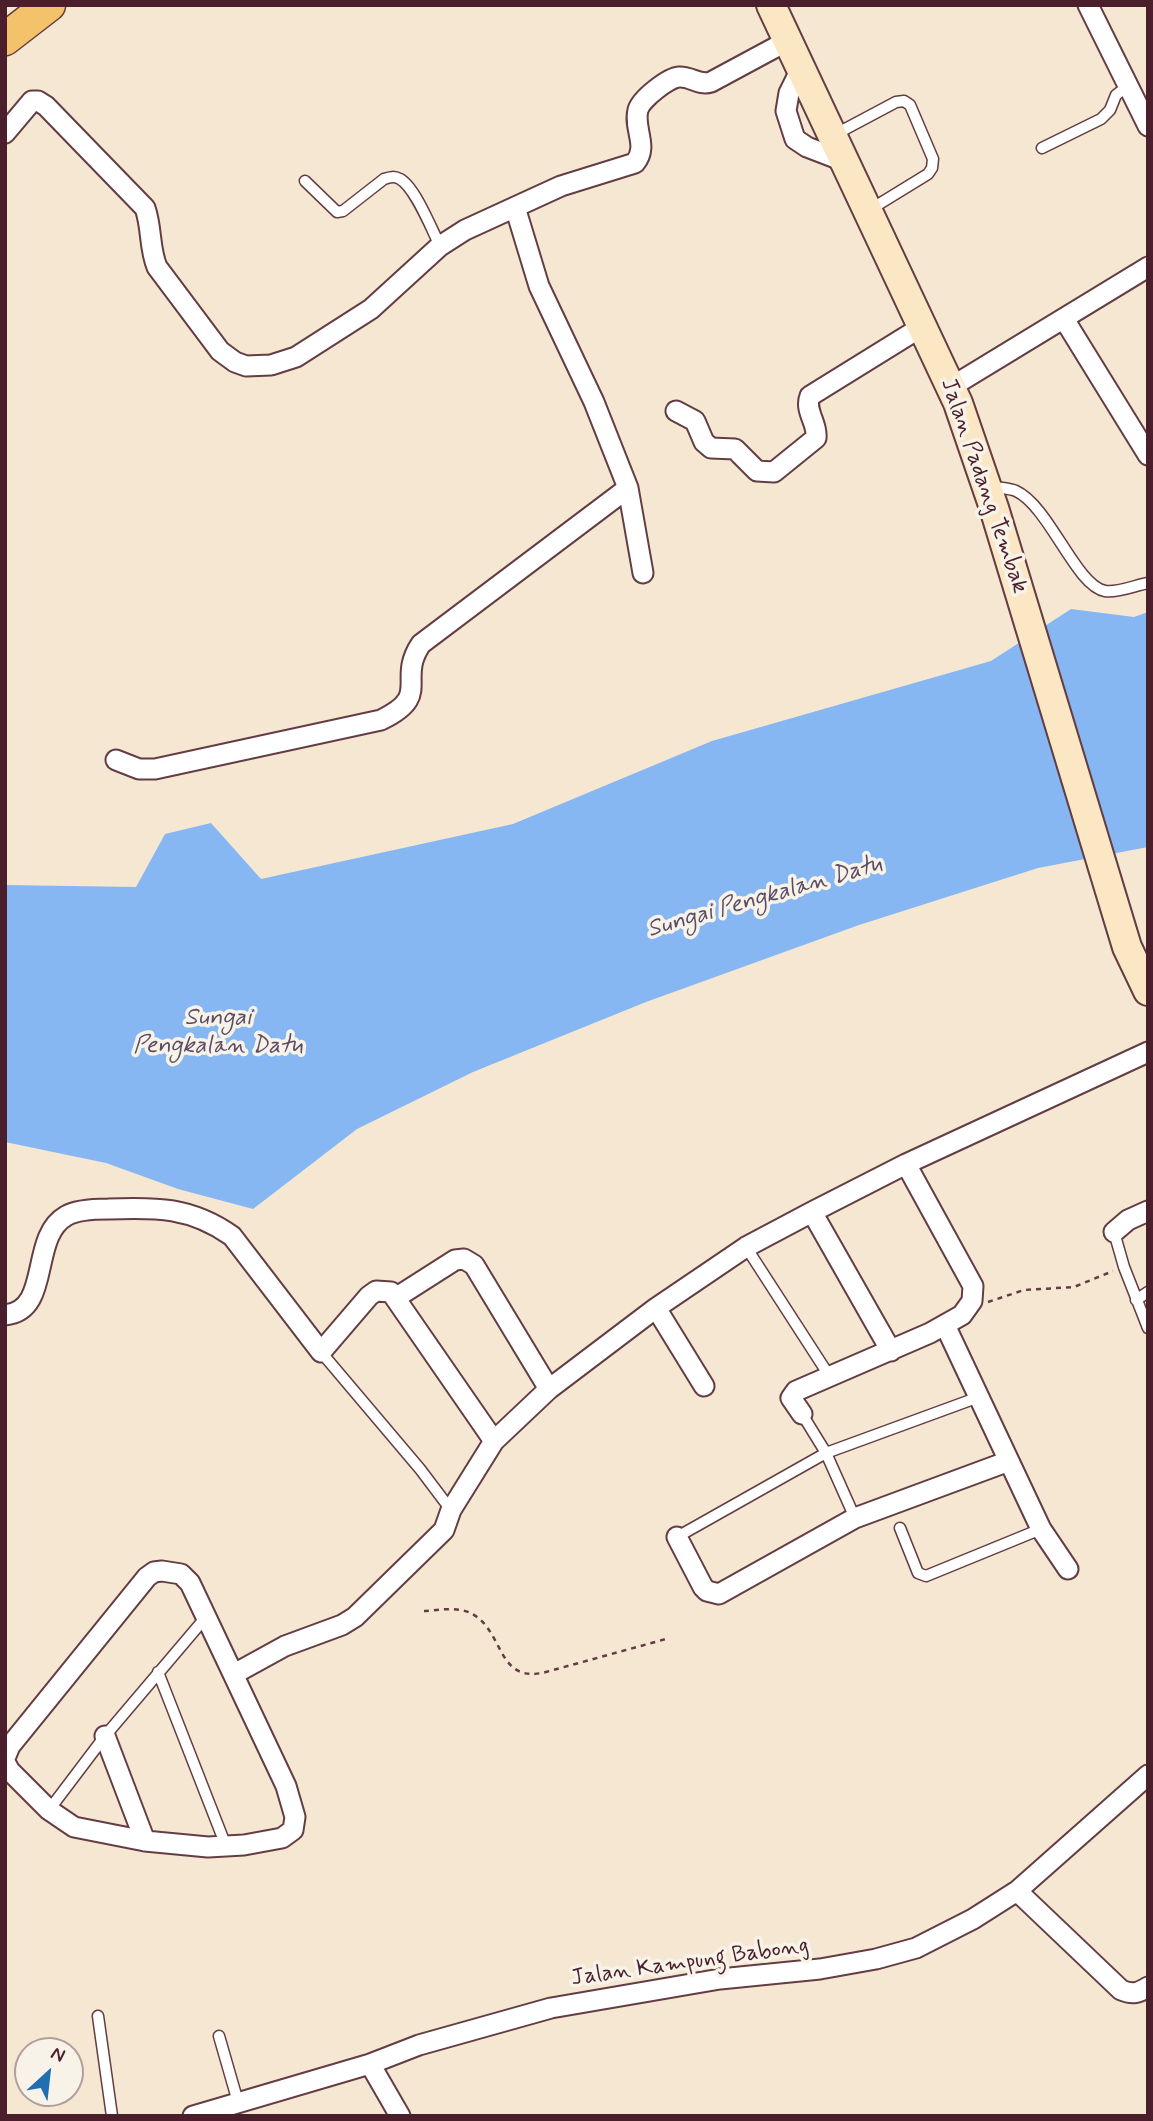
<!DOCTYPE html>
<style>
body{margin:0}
#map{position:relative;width:1153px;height:2121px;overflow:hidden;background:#f5e7d2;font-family:Mynerve,sans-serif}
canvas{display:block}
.frame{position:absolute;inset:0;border:7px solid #4a1f2b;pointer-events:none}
.north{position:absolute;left:14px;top:2037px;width:70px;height:70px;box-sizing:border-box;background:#f7f3e8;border:2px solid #b29e9c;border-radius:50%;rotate:27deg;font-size:19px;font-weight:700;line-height:28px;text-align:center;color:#4a1f2b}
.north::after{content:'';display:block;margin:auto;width:24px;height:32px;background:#1f6fb2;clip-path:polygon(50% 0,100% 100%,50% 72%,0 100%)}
</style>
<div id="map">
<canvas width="1153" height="2121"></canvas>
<div class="frame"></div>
<div class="north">N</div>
</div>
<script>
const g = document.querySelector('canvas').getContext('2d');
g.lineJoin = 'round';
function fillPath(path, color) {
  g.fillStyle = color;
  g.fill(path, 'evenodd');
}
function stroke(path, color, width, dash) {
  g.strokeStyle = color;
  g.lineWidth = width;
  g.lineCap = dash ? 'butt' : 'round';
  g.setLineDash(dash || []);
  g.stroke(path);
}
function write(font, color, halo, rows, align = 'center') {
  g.font = font + ' Mynerve,sans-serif';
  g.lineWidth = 7;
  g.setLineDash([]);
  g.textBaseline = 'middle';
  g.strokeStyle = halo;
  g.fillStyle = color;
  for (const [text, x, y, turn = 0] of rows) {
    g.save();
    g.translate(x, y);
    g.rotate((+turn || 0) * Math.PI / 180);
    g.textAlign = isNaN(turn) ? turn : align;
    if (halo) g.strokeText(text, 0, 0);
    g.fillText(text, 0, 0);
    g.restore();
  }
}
fillPath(new Path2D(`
 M 1071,609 L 1134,617 L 1148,612 L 1148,847 L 1038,868 L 859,925 L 646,1002 L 473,1072 L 357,1129 L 253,1209 L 178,1189 L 106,1163 L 5,1142 L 5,885 L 136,887 L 165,834 L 211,823 L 261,879 L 513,824 L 712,741 L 991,661 Z`), '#87b7f3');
const service = new Path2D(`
 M 834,135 L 896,102 L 904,101 L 910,105 L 933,159 L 932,168 L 928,174 L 871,209
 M 1042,148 L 1101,119 L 1110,110 L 1116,95 L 1128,86
 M 305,181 L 337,212 L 343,211 L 384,179 C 390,177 394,176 400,179 C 415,187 432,230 440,246
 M 990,486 C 998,488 1009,488 1016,491 C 1049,506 1076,586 1105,591 C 1118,593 1136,585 1148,583
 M 1114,1232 L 1124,1267 L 1148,1328
 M 746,1247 L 830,1377
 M 1136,1300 L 1148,1292
 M 321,1352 L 420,1469 L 451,1510
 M 802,1414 L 826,1453 L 855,1518
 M 900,1528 L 918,1573 L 926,1576 L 1041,1529
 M 677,1537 L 826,1453 L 979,1397
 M 158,1672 L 226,1846
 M 49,1810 L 105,1736 L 206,1617
 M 98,2016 L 112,2116
 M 219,2036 L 238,2102`);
const minor = new Path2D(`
 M 1088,5 L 1148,126
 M 802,67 L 789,93 L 786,111 L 795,139 L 807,147 L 846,162
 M 5,133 L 32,101 L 38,101 L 46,106 L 145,208 C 152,227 149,248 157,267 L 220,351 L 235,362 L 246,366 L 271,365 L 296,357 L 371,309 L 440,246 L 465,230 L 561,186 L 635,163 C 649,146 633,129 638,110 C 641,99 668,78 679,77 C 691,76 699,86 711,82 L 789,40
 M 515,207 L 539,286 L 594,402 L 628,488 L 643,573
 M 1064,319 L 1148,455
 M 951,387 L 1148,267
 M 676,411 L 695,421 L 704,442 L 711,448 L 735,449 L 757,471 L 774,472 L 816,438 C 818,423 804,411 810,396 L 923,326
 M 116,760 L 139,769 L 155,769 L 381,720 C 433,695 396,681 421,644 L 628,488
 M 812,1212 L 891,1351
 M 1114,1232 L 1128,1220 L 1148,1211
 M 397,1297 L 455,1260 L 464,1259 L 474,1265 L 549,1389
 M 656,1308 L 704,1386
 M 5,1315 C 52,1311 29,1237 66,1216 C 76,1210 96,1209 108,1209 C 156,1207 191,1207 232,1236 L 321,1352 L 369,1296 L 376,1291 L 391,1292 L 494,1441
 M 945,1325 L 1041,1529 L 1068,1569
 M 802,1414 L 791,1398 L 796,1391 L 930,1333 L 962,1315 L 972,1301 L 973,1286 L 906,1164
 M 677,1537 L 703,1587 L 707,1591 L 719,1594 L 855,1518 L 1009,1461
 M 234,1674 L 285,1646 L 342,1625 L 355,1617 L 444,1530 L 451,1510 L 494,1441 L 549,1389 L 656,1308 L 746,1247 L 812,1212 L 906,1164 L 1148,1052
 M 105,1736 L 145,1841
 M 5,1758 L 10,1746 L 147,1577 L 154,1572 L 162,1571 L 181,1574 L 190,1583 L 286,1786 L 295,1817 L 293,1830 L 282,1838 L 244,1845 L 208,1847 L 145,1841 L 74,1827 L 49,1810 L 10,1771 L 5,1762
 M 1017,1891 L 1121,1990 C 1133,1995 1138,1993 1148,1987
 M 370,2064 L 400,2116
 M 193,2116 L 370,2064 L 419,2045 L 551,2008 L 720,1979 L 820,1969 L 876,1959 L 916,1948 L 973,1919 L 1017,1891 L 1148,1775`);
const secondary = new Path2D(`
 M 771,5 L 958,403 L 994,508 L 1127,947 L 1148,991`);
const primary = new Path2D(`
 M 5,39 L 49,5`);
stroke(service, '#643d44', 13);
stroke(minor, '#643d44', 23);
stroke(secondary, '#643d44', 32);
stroke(primary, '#643d44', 35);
stroke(new Path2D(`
 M 988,1302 L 1024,1290 L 1074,1287 L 1113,1271
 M 424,1611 C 441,1610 462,1605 477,1617 C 504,1637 499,1684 546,1672 L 666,1639`), '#643d44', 2.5, [5, 5]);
stroke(service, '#fff', 10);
stroke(minor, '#fff', 19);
stroke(secondary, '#fbe7c3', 28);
stroke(primary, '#f4c26a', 32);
write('23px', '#4a1f2b', '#f7f3e8', [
 ["Jalan Padang Tembak",983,486,71],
 ["Jalan Kampung Babong",690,1963,-8]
]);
write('italic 24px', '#5c4d67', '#f7f3e8', [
 ["Sungai Pengkalan Datu",765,898,-16],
 ["Sungai",218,1019],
 ["Pengkalan Datu",218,1047]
]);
</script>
